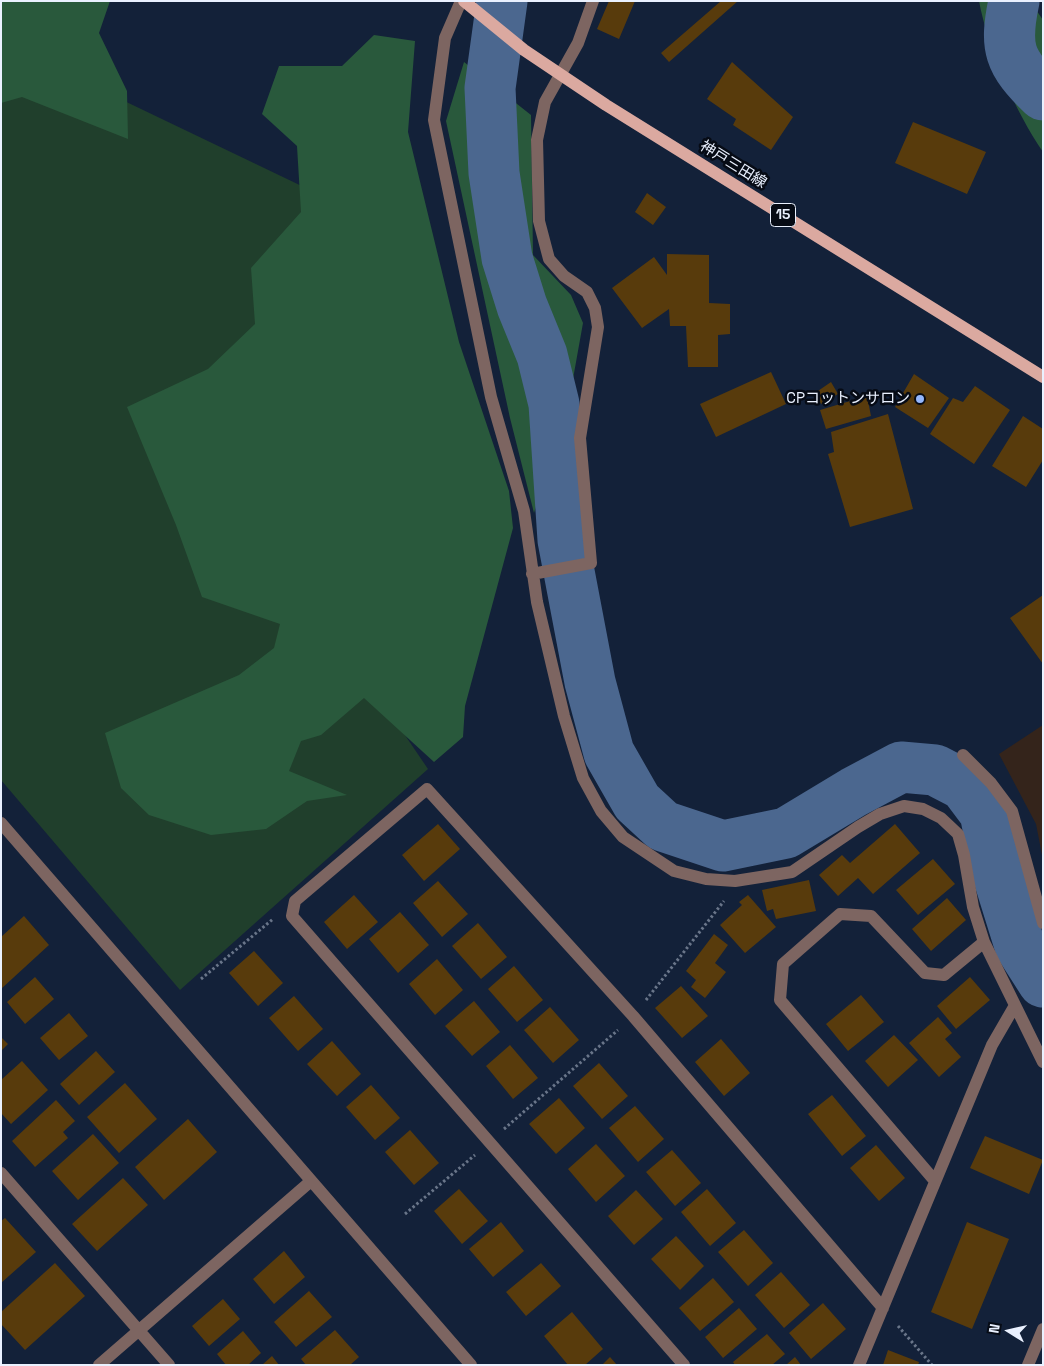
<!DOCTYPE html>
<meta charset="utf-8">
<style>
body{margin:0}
#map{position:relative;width:1044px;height:1366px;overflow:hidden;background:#132139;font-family:"Space Grotesk",sans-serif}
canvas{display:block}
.frame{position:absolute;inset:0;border:2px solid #eaf1ff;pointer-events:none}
.north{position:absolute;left:984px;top:1306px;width:50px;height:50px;-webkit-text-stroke:4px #060b15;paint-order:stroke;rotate:280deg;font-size:14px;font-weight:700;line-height:20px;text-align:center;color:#eaf1ff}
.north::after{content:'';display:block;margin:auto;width:18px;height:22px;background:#eaf1ff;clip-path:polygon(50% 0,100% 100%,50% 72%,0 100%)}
</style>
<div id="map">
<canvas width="1044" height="1366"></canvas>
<div class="frame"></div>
<div class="north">N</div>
</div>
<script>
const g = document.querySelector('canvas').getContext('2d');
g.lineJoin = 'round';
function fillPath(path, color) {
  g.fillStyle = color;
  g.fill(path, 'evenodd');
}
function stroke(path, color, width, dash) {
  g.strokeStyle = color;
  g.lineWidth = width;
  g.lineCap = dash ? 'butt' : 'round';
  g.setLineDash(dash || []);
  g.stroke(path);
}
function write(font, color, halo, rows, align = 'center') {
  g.font = font + ' "Space Grotesk","Noto Sans JP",sans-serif';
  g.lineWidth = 5;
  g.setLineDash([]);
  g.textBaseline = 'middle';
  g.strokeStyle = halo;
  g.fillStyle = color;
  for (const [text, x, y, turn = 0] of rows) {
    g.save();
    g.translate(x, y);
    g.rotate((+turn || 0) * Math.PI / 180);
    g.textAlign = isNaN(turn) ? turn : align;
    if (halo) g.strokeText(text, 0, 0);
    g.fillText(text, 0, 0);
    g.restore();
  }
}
fillPath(new Path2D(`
 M 1043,725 L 1043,860 L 1036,824 L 999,754 Z`), '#34241b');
fillPath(new Path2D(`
 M 43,62 L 333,201 L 324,616 L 428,769 L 180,990 L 1,780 L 1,81 Z`), '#203f2c');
fillPath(new Path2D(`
 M 1,1 L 110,1 L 99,33 L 127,91 L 128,139 L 22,97 L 1,103 Z
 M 979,1 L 1030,1 L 1043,20 L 1043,152 C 1015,111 988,49 979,1 Z
 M 374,35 L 415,41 L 408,132 L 459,342 L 509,491 L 513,528 L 465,706 L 463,737 L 434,762 L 364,698 L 321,735 L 301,741 L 289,771 L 347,795 L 307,801 L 266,829 L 211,835 L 149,815 L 121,788 L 105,733 L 239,675 L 274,648 L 280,624 L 202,597 L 176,525 L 127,407 L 208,369 L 255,324 L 251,268 L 301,212 L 297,146 L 262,114 L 279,66 L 342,66 Z
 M 464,62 L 531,115 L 533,255 L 571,295 L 583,323 L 571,390 L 531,402 L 541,490 L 534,513 L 510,418 L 446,121 Z`), '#29593c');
stroke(new Path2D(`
 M 502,1 L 490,88 L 494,173 L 507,258 L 522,306 L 542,355 L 554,404 L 563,540 L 590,682 L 609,753 L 637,802 L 663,826 L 723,846 L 786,833 L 854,792 L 901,767 L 935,770 L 964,785 L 985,813 L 997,872 L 1020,946 L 1043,982
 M 1014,1 C 1004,48 1009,62 1043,95`), '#4b678f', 51);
fillPath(new Path2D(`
 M 609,1 L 635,1 L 619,39 L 597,29 Z
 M 721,1 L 738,1 L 669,62 L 661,53 Z
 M 732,62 L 793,117 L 771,150 L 733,125 L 736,119 L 707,99 Z
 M 913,122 L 986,152 L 967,194 L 895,163 Z
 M 647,193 L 666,207 L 653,225 L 635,212 Z
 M 667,254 L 709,255 L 709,303 L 730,304 L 730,334 L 718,335 L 718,367 L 688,367 L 686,326 L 670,326 L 669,309 L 642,328 L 612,288 L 654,257 L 667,275 Z
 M 771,372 L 786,404 L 716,437 L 700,404 Z
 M 914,374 L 949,398 L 928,428 L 895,407 Z
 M 831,382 L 838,394 L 821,404 L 815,393 Z
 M 975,386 L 1010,410 L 974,464 L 930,434 L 953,398 L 963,402 Z
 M 867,396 L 871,416 L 826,429 L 820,410 Z
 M 888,414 L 913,509 L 850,527 L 828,454 L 834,452 L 831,432 Z
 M 1023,416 L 1043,429 L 1043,460 L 1026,487 L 992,466 Z
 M 1043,595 L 1043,664 L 1010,618 Z
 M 438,824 L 460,849 L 424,881 L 402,855 Z
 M 895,824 L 920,853 L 873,894 L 858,878 L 838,896 L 819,875 L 842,855 L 850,863 Z
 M 933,859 L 955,884 L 918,915 L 896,890 Z
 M 809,880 L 816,911 L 776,919 L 773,909 L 767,911 L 762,890 Z
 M 438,881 L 468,914 L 442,937 L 413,903 Z
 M 354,895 L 378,922 L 347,949 L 324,922 Z
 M 748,895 L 776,927 L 745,953 L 720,925 L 742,905 L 739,902 Z
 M 947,898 L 966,920 L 931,951 L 912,929 Z
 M 400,912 L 429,945 L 398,973 L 369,939 Z
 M 24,916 L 49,945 L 1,989 L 1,937 Z
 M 478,923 L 507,957 L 481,979 L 452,946 Z
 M 714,934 L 728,945 L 715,963 L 726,972 L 705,998 L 691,987 L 696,980 L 686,971 Z
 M 254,951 L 283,983 L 258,1006 L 229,973 Z
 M 437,959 L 463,990 L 435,1015 L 409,984 Z
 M 514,966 L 543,1000 L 517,1022 L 488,989 Z
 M 35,977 L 54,999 L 25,1024 L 7,1002 Z
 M 970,977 L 990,1000 L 956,1029 L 937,1006 Z
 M 681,986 L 708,1016 L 682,1038 L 655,1008 Z
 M 861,995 L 884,1022 L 848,1051 L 826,1024 Z
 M 294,996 L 323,1029 L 298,1051 L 269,1018 Z
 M 474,1001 L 500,1032 L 472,1056 L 445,1026 Z
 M 550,1007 L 579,1040 L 553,1063 L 524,1030 Z
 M 69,1013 L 88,1036 L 59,1060 L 40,1038 Z
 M 938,1017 L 952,1033 L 945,1039 L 961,1057 L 939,1077 L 909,1043 Z
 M 894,1035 L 918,1060 L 888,1087 L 865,1061 Z
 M 1,1037 L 8,1044 L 1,1051 Z
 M 721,1039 L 750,1073 L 724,1096 L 695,1062 Z
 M 332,1041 L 361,1074 L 337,1096 L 307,1064 Z
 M 510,1045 L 538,1078 L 513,1099 L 486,1066 Z
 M 96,1051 L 115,1072 L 79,1105 L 60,1084 Z
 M 22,1061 L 48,1090 L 11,1124 L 1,1113 L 1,1080 Z
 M 599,1063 L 628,1096 L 602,1119 L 573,1086 Z
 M 125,1083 L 157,1119 L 119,1153 L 87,1117 Z
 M 371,1085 L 400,1118 L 375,1140 L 346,1107 Z
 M 832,1095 L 866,1136 L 842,1156 L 808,1114 Z
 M 559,1098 L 585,1128 L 556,1154 L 529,1124 Z
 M 56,1100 L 75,1121 L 63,1132 L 68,1138 L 35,1167 L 12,1141 Z
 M 635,1106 L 664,1139 L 638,1162 L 609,1128 Z
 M 188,1119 L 217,1152 L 164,1200 L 135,1167 Z
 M 410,1130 L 439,1163 L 414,1185 L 385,1152 Z
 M 93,1134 L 119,1163 L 78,1200 L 52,1171 Z
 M 985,1136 L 1043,1160 L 1029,1194 L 970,1168 Z
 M 596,1144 L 625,1176 L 596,1202 L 568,1169 Z
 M 876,1145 L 905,1178 L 879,1201 L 850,1168 Z
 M 672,1150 L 701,1183 L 675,1206 L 646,1172 Z
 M 123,1178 L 148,1205 L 97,1251 L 72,1224 Z
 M 459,1189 L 488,1221 L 462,1244 L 434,1211 Z
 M 707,1189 L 736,1223 L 710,1246 L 681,1212 Z
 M 636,1190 L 663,1219 L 634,1245 L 608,1216 Z
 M 5,1218 L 36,1252 L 1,1283 L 1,1221 Z
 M 501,1222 L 524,1251 L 493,1277 L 469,1249 Z
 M 967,1222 L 1009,1239 L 972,1329 L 931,1312 Z
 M 744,1230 L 773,1263 L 748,1286 L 718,1252 Z
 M 676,1236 L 704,1266 L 680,1290 L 651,1259 Z
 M 284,1251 L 305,1277 L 274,1304 L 253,1279 Z
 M 55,1263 L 85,1296 L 25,1350 L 1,1324 L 1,1312 Z
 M 541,1263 L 561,1286 L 526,1316 L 506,1292 Z
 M 781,1272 L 810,1305 L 784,1328 L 755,1295 Z
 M 713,1278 L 734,1302 L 700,1331 L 679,1308 Z
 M 309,1291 L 332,1317 L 296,1347 L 274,1322 Z
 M 223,1299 L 240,1319 L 209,1346 L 192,1326 Z
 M 823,1303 L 846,1329 L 811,1359 L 789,1333 Z
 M 739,1308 L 757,1329 L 723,1358 L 705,1337 Z
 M 572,1312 L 603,1349 L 585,1365 L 568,1365 L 544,1336 Z
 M 335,1330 L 359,1357 L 350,1365 L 306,1365 L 301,1359 Z
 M 243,1331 L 261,1353 L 248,1365 L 226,1365 L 217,1354 Z
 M 767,1334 L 785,1354 L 772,1365 L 735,1365 L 733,1362 Z
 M 888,1350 L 919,1362 L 918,1365 L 883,1365 Z
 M 272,1356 L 279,1365 L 262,1365 Z
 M 610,1357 L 617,1365 L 602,1365 Z
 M 795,1357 L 801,1365 L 786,1365 Z`), '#583b0c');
stroke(new Path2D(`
 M 201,979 L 273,919
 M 646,1000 L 724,901
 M 504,1129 L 618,1030
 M 405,1214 L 475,1155
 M 898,1326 L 932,1365`), '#697589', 3, [2.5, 2.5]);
stroke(new Path2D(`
 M 461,1 L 445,38 L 434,120 L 491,397 L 524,511 L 537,602 L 564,716 L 583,778 L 601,811 L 623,837 L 674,871 L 706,879 L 735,881 L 792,872 L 858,827 L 880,814 L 904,806 L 923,809 L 941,818 L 958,834 L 964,855 L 973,907 L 984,942 L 1043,1062
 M 532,574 L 591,563 L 580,438 L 598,327 L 595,308 L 587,292 L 564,276 L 549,259 L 539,221 L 537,140 L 545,102 L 578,43 L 593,1
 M 963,755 L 991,783 L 1012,811 L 1043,923
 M 1,823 L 471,1365
 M 1,1173 L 169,1365
 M 935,1181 L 780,1000 L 783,964 L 840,914 L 871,916 L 925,973 L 944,975 L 984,942
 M 99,1365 L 311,1181
 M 684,1365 L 292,916 L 295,901 L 427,789 L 633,1016 L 883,1308
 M 859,1365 L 992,1045 L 1014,1007
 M 1028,1365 L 1043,1329`), '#7d6561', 12);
stroke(new Path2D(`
 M 464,1 L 524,50 L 606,105 L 1043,377`), '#dba9a0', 12);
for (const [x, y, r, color] of [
 [920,399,5,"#94b7fd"]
]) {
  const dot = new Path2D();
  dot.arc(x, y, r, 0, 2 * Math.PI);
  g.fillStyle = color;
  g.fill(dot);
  stroke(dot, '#060b15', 2);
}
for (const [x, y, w] of [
 [783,215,25]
]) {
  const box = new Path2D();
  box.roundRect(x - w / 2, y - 11.5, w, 23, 4);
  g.fillStyle = '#060b15';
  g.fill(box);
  stroke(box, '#eaf1ff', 1);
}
write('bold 14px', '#eaf1ff', null, [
 ["15",783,215]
]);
write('15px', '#eaf1ff', '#060b15', [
 ["神戸三田線",733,165,32]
]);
write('15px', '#eaf1ff', '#060b15', [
 ["CPコットンサロン",910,399]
], 'right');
</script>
